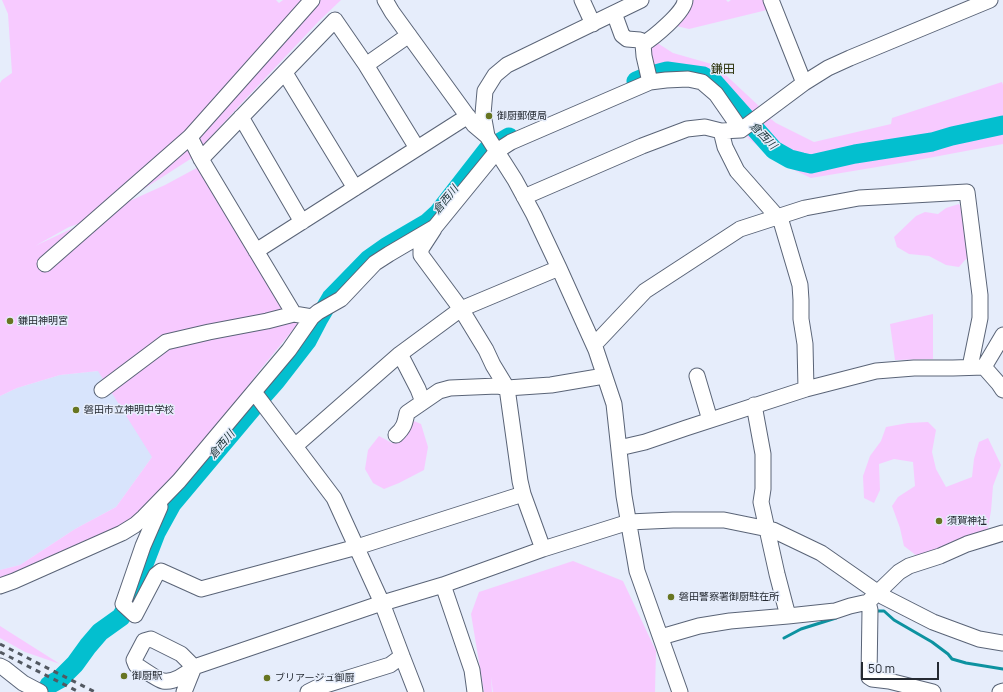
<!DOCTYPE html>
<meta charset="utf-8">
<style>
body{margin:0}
#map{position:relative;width:1003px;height:692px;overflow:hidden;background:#e6edfb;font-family:Manrope,sans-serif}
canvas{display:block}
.scale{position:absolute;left:861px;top:662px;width:78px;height:18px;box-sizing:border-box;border:2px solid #252a32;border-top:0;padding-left:5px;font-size:12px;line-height:14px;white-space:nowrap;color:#252a32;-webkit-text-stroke:3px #e6edfb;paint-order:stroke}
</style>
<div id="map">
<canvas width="1003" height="692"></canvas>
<div class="scale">50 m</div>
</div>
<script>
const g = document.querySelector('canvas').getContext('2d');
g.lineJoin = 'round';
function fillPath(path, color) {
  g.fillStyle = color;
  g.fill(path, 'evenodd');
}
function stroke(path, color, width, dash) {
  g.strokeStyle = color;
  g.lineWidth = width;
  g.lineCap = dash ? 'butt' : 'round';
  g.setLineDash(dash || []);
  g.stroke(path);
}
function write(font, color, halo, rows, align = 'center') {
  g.font = font + ' Manrope,"Noto Sans JP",sans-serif';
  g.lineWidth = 3;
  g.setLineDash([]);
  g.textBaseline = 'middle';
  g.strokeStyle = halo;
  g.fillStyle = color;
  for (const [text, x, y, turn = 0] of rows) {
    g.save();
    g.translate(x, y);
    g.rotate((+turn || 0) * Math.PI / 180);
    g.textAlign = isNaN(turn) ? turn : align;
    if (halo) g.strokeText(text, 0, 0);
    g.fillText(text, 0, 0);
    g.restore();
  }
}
fillPath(new Path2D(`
 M 167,331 L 152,457 L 116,507 L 75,529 L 20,565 L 0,570 L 0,396 L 17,388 L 60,375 L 98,371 Z`), '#d8e4fc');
fillPath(new Path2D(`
 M 2,0 L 276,0 L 279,3 L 283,0 L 341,0 L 319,21 L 239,106 L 192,158 L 114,208 L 165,185 L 204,164 L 301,320 L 260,370 L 223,419 L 141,516 L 0,585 L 0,570 L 20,565 L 75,529 L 116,507 L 152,457 L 98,371 L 60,375 L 17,388 L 0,396 L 0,83 L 2,80 L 12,73 L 8,14 ZM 90,220 L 35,246 L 69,227 Z
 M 685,0 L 726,0 L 728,2 L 731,0 L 768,0 L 771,9 L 689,29 L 668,24 Z
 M 651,39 L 673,53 L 715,65 L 760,107 L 767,116 L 776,123 L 814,142 L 891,124 L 892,118 L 1002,82 L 1003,85 L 1003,144 L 907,162 L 811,178 L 779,163 L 749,139 L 709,88 L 650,82 Z
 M 959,204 L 966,216 L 971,257 L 965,260 L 959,267 L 946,265 L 929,256 L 909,254 L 897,247 L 894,237 L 916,216 L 925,212 L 938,214 L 946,208 Z
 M 933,314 L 933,359 L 895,360 L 890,324 Z
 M 414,421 L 421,424 L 428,447 L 424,470 L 399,483 L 384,489 L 373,483 L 365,469 L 368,450 L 379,436 L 392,443 L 408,430 Z
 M 928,422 L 936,430 L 932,452 L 936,469 L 946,487 L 972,477 L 974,459 L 979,442 L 988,438 L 1001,465 L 993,486 L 991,511 L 987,532 L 917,556 L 904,546 L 900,528 L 892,506 L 898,497 L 915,486 L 913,462 L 894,459 L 879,464 L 880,490 L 874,503 L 864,498 L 863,476 L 870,456 L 881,441 L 886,427 L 908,423 Z
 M 573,561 L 623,581 L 656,651 L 655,692 L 493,692 L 491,677 L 492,692 L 484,692 L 471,614 L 479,592 Z
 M 0,626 L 60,664 L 25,652 L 0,638 Z`), '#f7caff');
stroke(new Path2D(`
 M 874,611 L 884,611 L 894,620 L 932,642 L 948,654 L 952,659 L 966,663 L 1003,669
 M 784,638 L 801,629 L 836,618`), '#0d92a0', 3);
stroke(new Path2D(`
 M 636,81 L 648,76 L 667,71 L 703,76 L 713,81 L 774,150 L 790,159 L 802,162 L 811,164 L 855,154 L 932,142 L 952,136 L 1003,125
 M 49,685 L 60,679 L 75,664 L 88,646 L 100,632 L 121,617 L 129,603 L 156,533 L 172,504 L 261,398 L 276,381 L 307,341 L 318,320 L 331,298 L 369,259 L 386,247 L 427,223 L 438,213 L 487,150 L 509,137`), '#03bfcf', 19);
const minor = new Path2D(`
 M 385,0 L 392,12 L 474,125 L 487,136 L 515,180 L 534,215 L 559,268 L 596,350 L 614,404 L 624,496 L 637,571 L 680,692
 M 582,0 L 593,24
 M 771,0 L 804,83
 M 614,13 L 622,35 L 627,39 L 640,40 L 643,44
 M 366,65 L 409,35
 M 285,73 L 355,188
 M 650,82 L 644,56 L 643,44 C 653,38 685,12 685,0
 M 241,117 L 302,222
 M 721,131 L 725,147 L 737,171 L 781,221 L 800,285 L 801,300 L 801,319 L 805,344 L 806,389
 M 487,136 L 483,114 L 485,91 L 495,75 L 507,65 L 641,0
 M 190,137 L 201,159 L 294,314
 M 201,159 L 335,20 L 366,65 L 417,148
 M 524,197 L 642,146 L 687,129 L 705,127 L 721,131 L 741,130 L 804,83 L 828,68 L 850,58 L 990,0
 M 434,229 L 421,249 L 421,255 L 461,309 L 486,350 L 493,365 L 507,388 L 520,481 L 523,494 L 543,549
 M 256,251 L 468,116
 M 45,264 L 190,137 L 312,0
 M 594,345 L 645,291 L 740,229 L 805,208 L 859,198 L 967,192 L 980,295 L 980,318 L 970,367
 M 400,354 L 418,389 L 423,402
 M 984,367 L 1003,335
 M 984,367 L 999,384 L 1003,390
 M 697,376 L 710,420
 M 102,390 L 166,342 L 209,332 L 267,321 L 294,314 L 312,317
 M 254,392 L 334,498 L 382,603 L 402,656 L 416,692
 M 754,405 L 763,454 L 763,489 L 761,502 L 777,574 L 788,616
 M 396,435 C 404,428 405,423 407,413 L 439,391 L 450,388 L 497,386 L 507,388 L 551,385 L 604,376
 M 295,446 L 400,354 L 461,309 L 559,268
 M 619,448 L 645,442 L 686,428 L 806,389 L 876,371 L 914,368 L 953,368 L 984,367
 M 160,506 L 160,507 L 143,546 L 123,604 L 135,615 L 156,575 L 161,571 L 201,589 L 357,547 L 523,494
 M 443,585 L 472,670 L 475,692
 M 0,586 L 14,581 L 122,533 L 135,525 L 144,517 L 179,481 L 289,350 L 312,317 L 318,312 L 341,299 L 375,263 L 389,254 L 435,227 L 497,151 L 511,142 L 650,82 L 666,80 L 688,79 L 702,82 L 716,94 L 741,130
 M 868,602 L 870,610 L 869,677 L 872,679 L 889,681 L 933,692
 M 661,637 L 699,626 L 730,621 L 788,616 L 835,611 L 850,606 L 868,602 L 899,572 L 909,566 L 940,556 L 967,544 L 1003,533
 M 0,666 L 4,668 L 23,683 L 40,692
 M 194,667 L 181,654 L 151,639 L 144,641 L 134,660 L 136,665 C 141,668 158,680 163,681 C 175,683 186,674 194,667 L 376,605 L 443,585 L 543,549 L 629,522 L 673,520 L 724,520 L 773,530 L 821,553 L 884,597 L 933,622 L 979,639 L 1003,643
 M 184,692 L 194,667
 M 308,692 L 316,688 L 390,665 L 402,656
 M 1000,692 L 1003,691`);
stroke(minor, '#5a6477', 17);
stroke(minor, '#fff', 15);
stroke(new Path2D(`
 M 0,644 L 95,692
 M 0,652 L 79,692`), '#525861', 3, [5, 5]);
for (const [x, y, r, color] of [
 [489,116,4,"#677521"],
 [10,321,4,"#677521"],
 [76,410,4,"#677521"],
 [939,521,4,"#677521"],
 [671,597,4,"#677521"],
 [124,676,4,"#677521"],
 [267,678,4,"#677521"]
]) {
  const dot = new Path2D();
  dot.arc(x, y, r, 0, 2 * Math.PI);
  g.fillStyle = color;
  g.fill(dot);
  stroke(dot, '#e6edfb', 1.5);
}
write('10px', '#252a32', '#e6edfb', [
 ["御厨郵便局",497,116],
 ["鎌田神明宮",18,321],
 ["磐田市立神明中学校",84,410],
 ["須賀神社",947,521],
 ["磐田警察署御厨駐在所",679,597],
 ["御厨駅",132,676],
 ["ブリアージュ御厨",275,678]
], 'left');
write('italic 11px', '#213a3d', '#e6edfb', [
 ["倉西川",763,136,46],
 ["倉西川",446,200,-51],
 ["倉西川",222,445,-50]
]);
write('12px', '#2a3108', '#e6edfb', [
 ["鎌田",723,70]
]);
</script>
